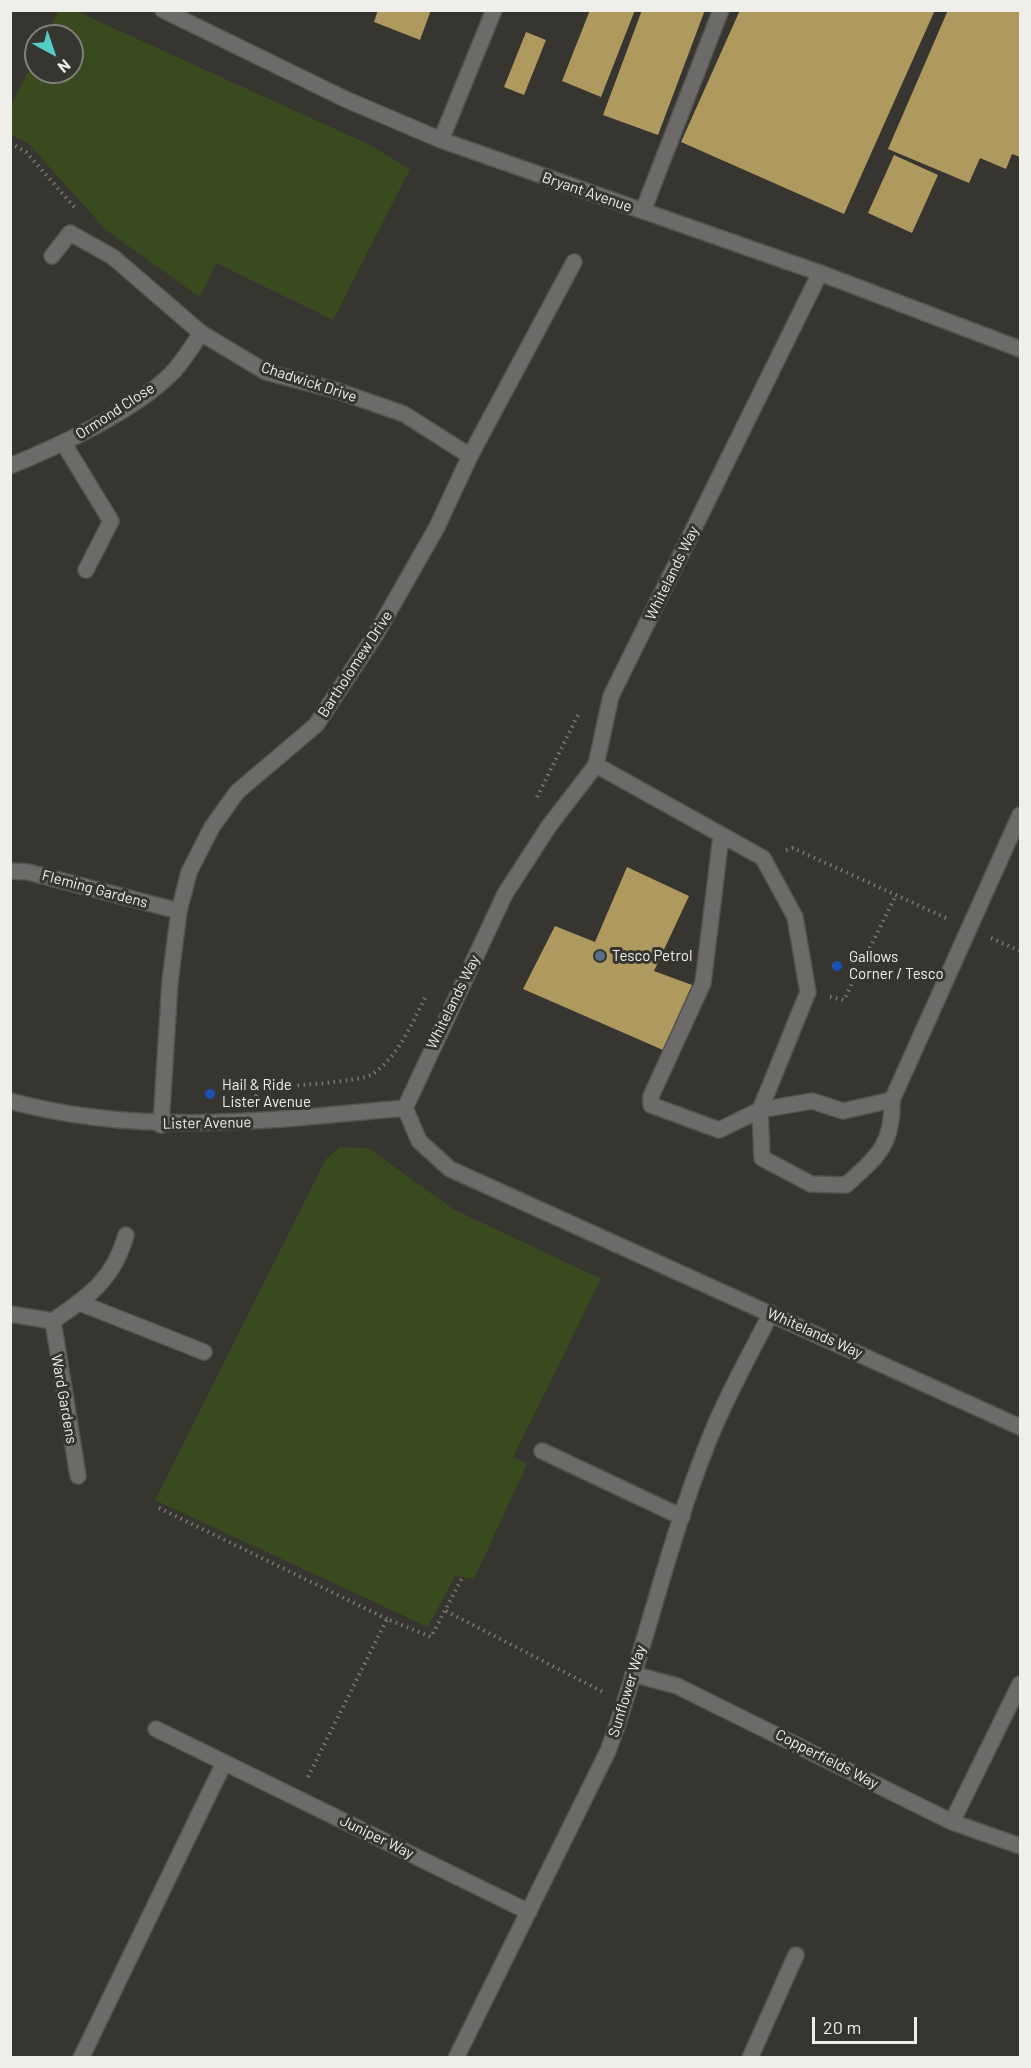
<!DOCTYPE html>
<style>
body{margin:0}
#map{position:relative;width:1031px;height:2068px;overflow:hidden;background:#373530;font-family:Barlow,sans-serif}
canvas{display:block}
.frame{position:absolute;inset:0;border:12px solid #efeeeb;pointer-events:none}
.north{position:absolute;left:24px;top:24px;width:60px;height:60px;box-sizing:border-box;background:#373530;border:2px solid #817f7b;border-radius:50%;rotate:140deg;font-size:16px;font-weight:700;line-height:24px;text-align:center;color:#efeeeb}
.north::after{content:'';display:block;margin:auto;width:21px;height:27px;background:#54cdc8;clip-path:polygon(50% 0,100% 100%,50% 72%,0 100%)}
.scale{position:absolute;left:812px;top:2017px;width:105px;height:27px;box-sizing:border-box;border:3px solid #efeeeb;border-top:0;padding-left:8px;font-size:18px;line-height:21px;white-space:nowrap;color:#efeeeb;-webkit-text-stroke:4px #373530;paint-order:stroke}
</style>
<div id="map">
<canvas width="1031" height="2068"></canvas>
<div class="frame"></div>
<div class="north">N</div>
<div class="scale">20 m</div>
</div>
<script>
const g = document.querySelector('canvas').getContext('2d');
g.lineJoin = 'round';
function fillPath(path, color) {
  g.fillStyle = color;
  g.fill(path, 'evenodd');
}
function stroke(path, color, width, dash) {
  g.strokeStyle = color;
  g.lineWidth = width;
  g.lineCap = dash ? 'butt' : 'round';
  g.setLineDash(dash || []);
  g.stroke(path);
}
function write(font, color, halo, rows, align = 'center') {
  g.font = font + ' Barlow,sans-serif';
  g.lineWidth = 6;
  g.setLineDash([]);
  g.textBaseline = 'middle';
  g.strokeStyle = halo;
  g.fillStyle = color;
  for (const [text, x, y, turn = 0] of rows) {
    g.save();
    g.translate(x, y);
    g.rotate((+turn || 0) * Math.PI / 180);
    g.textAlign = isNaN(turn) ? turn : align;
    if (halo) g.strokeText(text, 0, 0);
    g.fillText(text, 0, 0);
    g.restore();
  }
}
fillPath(new Path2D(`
 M 59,11 L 76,11 L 370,145 L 410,169 L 333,320 L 216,263 L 200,297 L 106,230 L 28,143 L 11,135 L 11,106 L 36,56 L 36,72 L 72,72 L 72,36 L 46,36 Z
 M 340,1147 L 368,1148 L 453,1209 L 601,1279 L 513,1457 L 527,1464 L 474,1579 L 455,1576 L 428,1627 L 155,1500 L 326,1159 Z`), '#3a4a1f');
fillPath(new Path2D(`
 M 378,10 L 431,10 L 420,40 L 374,22 Z
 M 590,10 L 635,10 L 601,97 L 562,81 Z
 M 642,10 L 705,10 L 658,135 L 603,115 Z
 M 740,10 L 935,10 L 844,214 L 681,142 Z
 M 948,10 L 1020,10 L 1020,157 L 1012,154 L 1006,169 L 980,158 L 969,183 L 888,149 Z
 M 526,32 L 546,40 L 524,95 L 504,87 Z
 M 894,155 L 938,175 L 912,233 L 868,213 Z
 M 627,867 L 689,896 L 654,971 L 692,985 L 663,1050 L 523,989 L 555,926 L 595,942 Z`), '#ae995f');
const minor = new Path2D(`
 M 163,10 L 345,99 L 441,140 L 820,273 L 1020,349
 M 441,140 L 494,10
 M 643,211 L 721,10
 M 52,256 L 70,233 L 113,257 L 201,333 L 266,372 L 335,390 L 404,414 L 470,456
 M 820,273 L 611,696 L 596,765 L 549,826 L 505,894 L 405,1108 L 419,1141 L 450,1169 L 1020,1427
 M 64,444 L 111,521 L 86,570
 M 10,466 C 59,446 134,411 171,374 C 182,363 192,347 201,333
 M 596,765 L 763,858 L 795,917 L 808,992 L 760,1110 L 762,1158 L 811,1184 L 846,1185 C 878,1156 893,1145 892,1100 L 1020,815
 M 721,836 L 703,983 L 651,1096 L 651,1105 L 719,1130 L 760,1110 L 812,1101 L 843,1111 L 892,1100
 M 10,871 L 28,872 L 179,911
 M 10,1101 C 142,1137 271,1120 405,1108
 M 161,1125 L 170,981 L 179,911 L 189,872 L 212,827 L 237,792 L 316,725 L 376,634 L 437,527 L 470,456 L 574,262
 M 80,1303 L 204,1352
 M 10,1314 L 53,1321
 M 542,1451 L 682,1517
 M 78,1476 L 53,1321 C 89,1296 114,1279 126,1235
 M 633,1674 L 677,1686 L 952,1822 L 1020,1846
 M 156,1729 L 529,1912
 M 952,1822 L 1020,1684
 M 81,2058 L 224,1763
 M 456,2058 L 608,1751 C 645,1651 667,1545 707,1445 C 724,1400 749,1357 771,1313
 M 750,2058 L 796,1955`);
stroke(minor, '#54534e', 18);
stroke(new Path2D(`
 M 10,143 L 26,152 L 75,208
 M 537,797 L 578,715
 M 786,850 L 793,848 L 946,918
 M 991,938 L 1020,951
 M 830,997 L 844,1000 L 896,895
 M 256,1096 L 258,1088 C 280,1086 358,1083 373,1074 C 399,1055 411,1025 425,998
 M 159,1508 L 387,1619
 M 446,1611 L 603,1692
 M 308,1777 L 387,1619 L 431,1637 L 462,1578`), '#7a7874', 4, [1.5, 4.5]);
stroke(minor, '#6c6b69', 15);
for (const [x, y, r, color] of [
 [600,956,6,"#5c6f8a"],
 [837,966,6,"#1a4fb4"],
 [210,1094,6,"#1a4fb4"]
]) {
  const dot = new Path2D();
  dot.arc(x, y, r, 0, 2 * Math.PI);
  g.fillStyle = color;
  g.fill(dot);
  stroke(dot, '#373530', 2);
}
write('15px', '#efeeeb', '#373530', [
 ["Bryant Avenue",587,192,19],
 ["Chadwick Drive",309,382,18],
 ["Ormond Close",115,411,-33],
 ["Whitelands Way",672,573,-64],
 ["Bartholomew Drive",355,664,-57],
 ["Fleming Gardens",95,889,15],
 ["Whitelands Way",453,1002,-64],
 ["Lister Avenue",207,1123,-1],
 ["Whitelands Way",815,1333,24],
 ["Ward Gardens",64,1399,80],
 ["Sunflower Way",627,1691,-73],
 ["Copperfields Way",827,1759,27],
 ["Juniper Way",377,1837,26]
]);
write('15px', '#efeeeb', '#373530', [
 ["Tesco Petrol",612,956],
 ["Gallows",849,957],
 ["Corner / Tesco",849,974],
 ["Hail & Ride",222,1085],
 ["Lister Avenue",222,1102]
], 'left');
</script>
